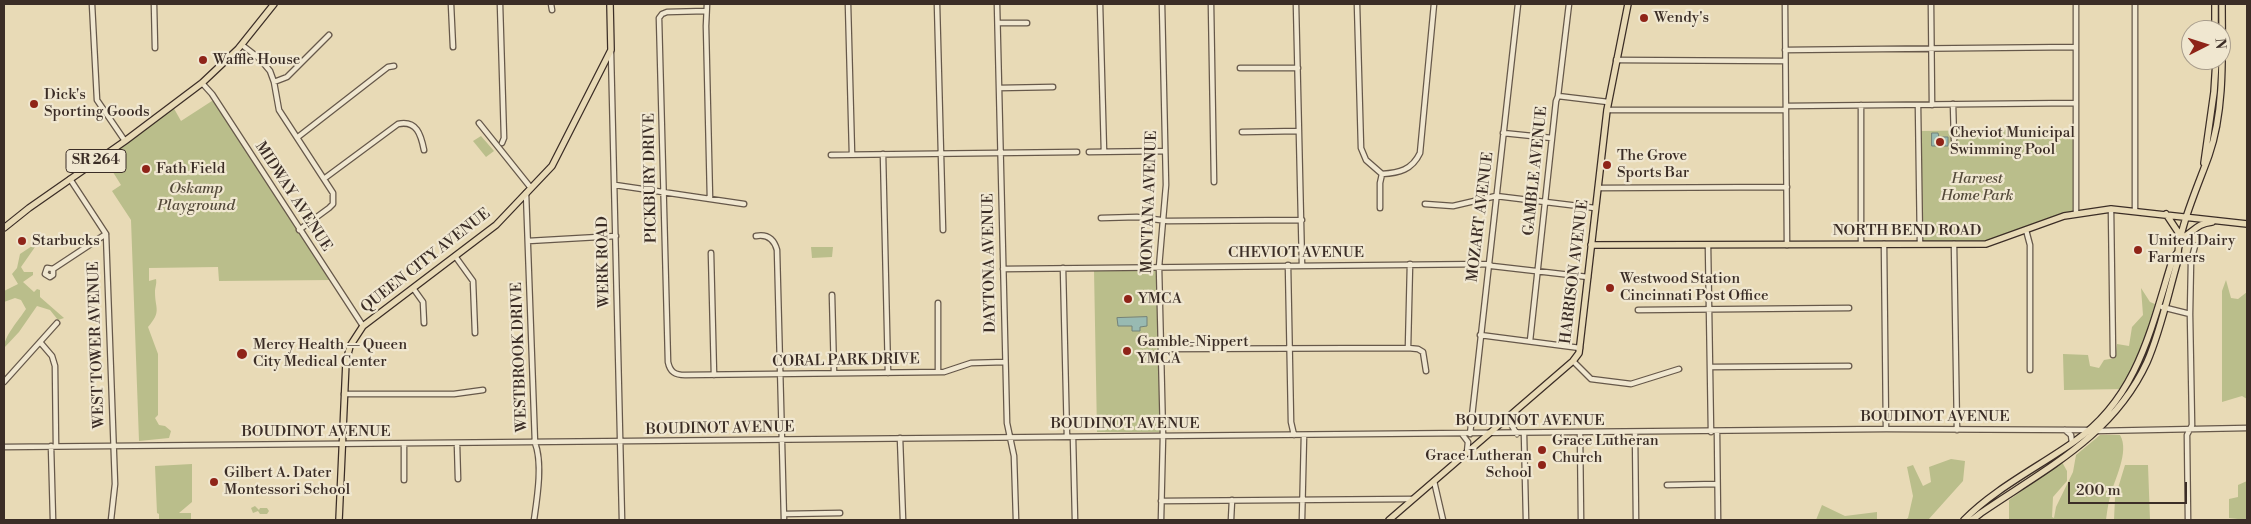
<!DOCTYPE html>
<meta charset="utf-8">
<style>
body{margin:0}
#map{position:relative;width:2251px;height:524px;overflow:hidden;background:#e8dab6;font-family:"Libre Bodoni",serif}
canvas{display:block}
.frame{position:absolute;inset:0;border:5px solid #3b2d26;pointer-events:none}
.north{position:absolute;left:2181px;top:20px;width:50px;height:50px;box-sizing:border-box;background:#f0e7d0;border:1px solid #a89d8c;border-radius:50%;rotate:85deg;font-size:14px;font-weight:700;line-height:20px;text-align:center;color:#3b2d26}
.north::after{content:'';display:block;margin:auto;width:18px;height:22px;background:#8f2418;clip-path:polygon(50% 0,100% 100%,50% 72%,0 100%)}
.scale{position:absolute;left:2068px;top:482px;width:119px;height:22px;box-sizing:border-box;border:2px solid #3b2d26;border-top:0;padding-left:6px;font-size:15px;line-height:18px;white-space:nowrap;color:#3b2d26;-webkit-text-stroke:4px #f0e7d0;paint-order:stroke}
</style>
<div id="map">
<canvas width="2251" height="524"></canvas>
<div class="frame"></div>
<div class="north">N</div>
<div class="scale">200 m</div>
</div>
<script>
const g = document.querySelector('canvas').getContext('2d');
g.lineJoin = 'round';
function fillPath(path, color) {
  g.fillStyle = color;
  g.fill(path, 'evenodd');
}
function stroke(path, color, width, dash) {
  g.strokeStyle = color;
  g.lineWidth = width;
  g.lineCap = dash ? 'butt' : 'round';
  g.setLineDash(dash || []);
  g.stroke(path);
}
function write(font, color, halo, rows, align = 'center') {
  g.font = font + ' "Libre Bodoni",serif';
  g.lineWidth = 4.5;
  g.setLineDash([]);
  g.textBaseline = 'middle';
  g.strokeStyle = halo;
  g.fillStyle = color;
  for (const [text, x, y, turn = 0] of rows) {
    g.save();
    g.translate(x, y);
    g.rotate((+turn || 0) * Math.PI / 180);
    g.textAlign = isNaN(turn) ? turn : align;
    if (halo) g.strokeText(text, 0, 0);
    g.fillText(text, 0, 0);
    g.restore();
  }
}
fillPath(new Path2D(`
 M 215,99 L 332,280 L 219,281 L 218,267 L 149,268 L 149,281 L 156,279 C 157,284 155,287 155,292 C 155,309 162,311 148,327 L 158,354 L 158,415 L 155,418 L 159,425 L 165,426 L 171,431 L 169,438 L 139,441 L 131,220 L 112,191 L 121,185 L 103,156 L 172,105 L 181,121 Z
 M 2076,129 L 2076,213 L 1992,243 L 1920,244 L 1919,131 Z
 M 481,136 L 494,151 L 486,157 L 473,141 Z
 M 32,246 L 35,247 L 21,267 L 24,272 L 33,272 L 33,275 L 23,282 L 34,292 L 37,289 L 40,290 L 40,297 L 64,318 L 58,320 L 50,310 L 37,306 L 19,332 L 4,348 C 4,336 19,320 26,309 L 21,300 L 15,298 L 4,302 L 4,291 L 18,284 L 12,274 L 17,268 L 20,254 Z
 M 811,247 L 833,247 L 832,257 L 812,258 Z
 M 1157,269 L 1161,432 L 1097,432 L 1094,270 Z
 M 2226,280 L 2231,298 L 2238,299 L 2247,292 L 2247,399 L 2242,396 L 2222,402 L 2222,291 Z
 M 2141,288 L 2150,302 L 2155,304 L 2147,334 L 2125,389 L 2064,390 L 2063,354 L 2088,355 L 2090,366 L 2099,368 L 2104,360 L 2115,358 L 2117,344 L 2129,346 L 2132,327 L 2143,315 Z
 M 2100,435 L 2120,435 C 2130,452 2114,480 2110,497 C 2108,504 2107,512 2106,520 L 2009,520 L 2009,500 L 2062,462 L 2067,471 L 2067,481 L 2053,497 L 2052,517 L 2054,518 L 2056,507 L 2073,472 L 2076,455 Z
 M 1951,459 L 1965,461 L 1963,481 L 1928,520 L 1905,520 L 1908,518 L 1913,496 L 1907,467 L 1913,465 L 1923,486 L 1931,482 L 1929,467 Z
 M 192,464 L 192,502 L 179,513 L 191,513 L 191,520 L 159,520 L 159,514 L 157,513 L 155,466 Z
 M 2125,465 L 2148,465 L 2150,520 L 2114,520 L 2115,498 Z
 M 2247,481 L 2247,520 L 2229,518 L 2229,499 L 2238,497 L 2238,485 Z
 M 1822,505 L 1845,516 L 1877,512 L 1877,520 L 1816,520 Z
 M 255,506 L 259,510 L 260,508 L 267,508 L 269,511 L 267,514 L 260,514 L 258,511 L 253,513 L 251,508 Z`), '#babe8b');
const water = new Path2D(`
 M 1932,133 L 1938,133 L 1939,137 L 1948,137 L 1948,146 L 1932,146 Z
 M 1147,317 L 1147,326 L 1140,327 L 1140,331 L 1132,331 L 1132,326 L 1118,326 L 1117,318 Z`);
fillPath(water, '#98bab2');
stroke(water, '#73827a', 1);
const minor = new Path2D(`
 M 92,4 L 97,100 L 125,141
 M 154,4 L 155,48
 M 451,4 L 453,47
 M 500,4 L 504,138 L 502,143
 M 551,4 L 552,10
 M 707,4 L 706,26 L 710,199
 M 848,4 L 852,154
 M 937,4 L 943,230
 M 997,4 L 1007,423 L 1014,456 L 1016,520
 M 1100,4 L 1104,152
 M 1211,4 L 1214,182
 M 1296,4 L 1302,265
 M 1357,4 L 1361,148 L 1366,160 L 1382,174
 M 1785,4 L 1787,245
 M 1931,4 L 1932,105
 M 2076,4 L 2076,213
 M 2135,4 L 2135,210
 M 706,11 L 667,12 L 662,14 L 659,18 L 668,362 C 670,372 675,375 685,375 L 944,372 L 971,363 L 1005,362
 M 998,23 L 1027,23
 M 242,45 L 260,59 L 270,71 L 274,82 L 279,110 L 333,193 L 333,204 L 329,208 L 299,230
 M 1785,50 L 2076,47
 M 611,52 L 622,520
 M 1616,60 L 1785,61
 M 1240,68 L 1298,68
 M 274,82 L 287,77 L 329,35
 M 202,83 L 212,94 L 363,326
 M 999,88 L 1053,87
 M 1558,96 L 1608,102
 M 1953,104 L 1954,140
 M 1861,105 L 1861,244
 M 1918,105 L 1920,244
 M 1786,106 L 2076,103
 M 1607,110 L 1786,110
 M 479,123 L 531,188
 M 1242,132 L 1299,131
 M 1503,133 L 1552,138
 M 298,137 L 388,67 L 394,66
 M 1089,152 L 1165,151
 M 883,154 L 888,373
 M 831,155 L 1077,152
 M 1382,174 C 1399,173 1412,170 1420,153 L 1434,4
 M 325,178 L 398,124 C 417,120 421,135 424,150
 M 70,179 L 106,234 L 115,484 L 111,520
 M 615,185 L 744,204
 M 1598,188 L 1787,187
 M 526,193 L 535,443 C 543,463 537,499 534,520
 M 1425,204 L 1453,206 L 1496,196 L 1595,208
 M 1380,208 L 1380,183 L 1382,174
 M 2111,209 L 2113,355
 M 1101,218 L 1137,217 L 1168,221 L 1302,220
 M 2026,230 L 2030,245 L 2030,370
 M 756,236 C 767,234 774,239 777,250 L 784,520
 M 528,241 L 616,236
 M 1884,244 L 1886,429
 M 1954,244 L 1957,430
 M 1708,245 L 1711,432
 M 711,253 L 714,375
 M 455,256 L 473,281 L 475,333
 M 1288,265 L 1291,422 L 1294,435
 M 1063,268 L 1067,437
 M 53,269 L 53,275 L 50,277 L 45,274 L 47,268 L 53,269 L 106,234
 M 1003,269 L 1488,264 L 1492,266 L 1588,277
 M 413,288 L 423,302 L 424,323
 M 832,295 L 834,373
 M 2162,307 L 2190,314
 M 1638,310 L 1849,308
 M 1480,335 L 1580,348
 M 1530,341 L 1556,101 L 1558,96 L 1569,4
 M 40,342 L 52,356 L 55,366 L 56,446
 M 1408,348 L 1410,264
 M 1161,349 L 1408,348 L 1418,349 L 1423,352 L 1426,371
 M 1573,361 L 1591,379 L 1631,384 L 1679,369
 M 1710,367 L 1849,366
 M 938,372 L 938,303
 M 4,382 L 57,323
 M 344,394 L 454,394 L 483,390
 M 1512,415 L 1512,426 L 1517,434
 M 2065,430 L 2071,435 L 2072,443
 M 2095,431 L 2247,428
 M 1717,432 L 1718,520
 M 1580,433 L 1581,520
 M 1635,433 L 1636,520
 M 1462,434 L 1468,442 L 1467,452
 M 1470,434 L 1518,4
 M 1524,434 L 1526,520
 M 1073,437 L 1075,520
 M 900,438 L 903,520
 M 457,444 L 458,479
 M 51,446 L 53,520
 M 4,447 L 1886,429 L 2087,430
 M 404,480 L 404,444
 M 1434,481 L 1443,520
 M 1667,485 L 1717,484
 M 1161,501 L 1412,499
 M 784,514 L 840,513
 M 1161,520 L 1163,436 L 1159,267 L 1166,185 L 1162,4
 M 1231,520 L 1232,500
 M 1302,520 L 1304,435
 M 2188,520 L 2187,435 L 2192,425 L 2190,314 L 2191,261 L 2195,246`);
const major = new Path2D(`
 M 2215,4 L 2215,30
 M 2204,163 L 2214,92 L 2216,60
 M 2166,214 L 2182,238
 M 4,228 L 29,208 L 125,141 L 202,83 L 238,49 L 274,4
 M 2182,238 C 2195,231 2196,224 2212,222
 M 1591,245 L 1986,244 L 2064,216 L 2111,209 L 2247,224
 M 339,520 L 346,362 L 350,346 L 363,326 L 496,225 L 552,166 L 611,50 L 610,4
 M 1389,520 L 1573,361 L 1579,353 L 1607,110 L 1628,4
 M 1964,520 C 1994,489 2040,466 2075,441 C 2138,397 2151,328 2173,258 L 2178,252
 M 1972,520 L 1981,513 C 2045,469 2113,436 2147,362 C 2161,330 2168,294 2178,260 C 2176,234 2200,181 2209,155 C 2225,109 2222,52 2222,4`);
stroke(minor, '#66584a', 7);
stroke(major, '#3b2d26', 8);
stroke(minor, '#f0e7d0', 4.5);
stroke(major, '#e8dab6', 5.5);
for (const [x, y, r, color] of [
 [1644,18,5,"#8f2418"],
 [203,60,5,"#8f2418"],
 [34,104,5,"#8f2418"],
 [1940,142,5,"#8f2418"],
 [1607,165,5,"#8f2418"],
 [146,169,5,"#8f2418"],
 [22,241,5,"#8f2418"],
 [2138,250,5,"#8f2418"],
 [1610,288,5,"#8f2418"],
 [1128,299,5,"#8f2418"],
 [1127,351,5,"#8f2418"],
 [242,354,6,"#8f2418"],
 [1542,450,5,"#8f2418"],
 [1542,465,5,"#8f2418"],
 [214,482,5,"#8f2418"]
]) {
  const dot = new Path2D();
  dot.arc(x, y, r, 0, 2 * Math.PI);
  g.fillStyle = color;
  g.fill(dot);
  stroke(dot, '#f0e7d0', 2);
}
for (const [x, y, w] of [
 [96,161,60]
]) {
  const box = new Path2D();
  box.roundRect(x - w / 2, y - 11.5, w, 23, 4);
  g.fillStyle = '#f0e7d0';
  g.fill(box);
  stroke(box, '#3b2d26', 1);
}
write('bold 14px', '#3b2d26', null, [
 ["SR 264",96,161]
]);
write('15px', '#3b2d26', '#f0e7d0', [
 ["Wendy's",1654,18],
 ["Waffle House",213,60],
 ["Dick's",44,95],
 ["Sporting Goods",44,112],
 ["Cheviot Municipal",1950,133],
 ["Swimming Pool",1950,150],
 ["The Grove",1617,156],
 ["Sports Bar",1617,173],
 ["Fath Field",156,169],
 ["Starbucks",32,241],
 ["United Dairy",2148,241],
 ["Farmers",2148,258],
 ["Westwood Station",1620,279],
 ["Cincinnati Post Office",1620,296],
 ["YMCA",1138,299],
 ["Gamble-Nippert",1137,342],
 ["YMCA",1137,359],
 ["Mercy Health — Queen",253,345],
 ["City Medical Center",253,362],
 ["Grace Lutheran",1552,441],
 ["Church",1552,458],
 ["Grace Lutheran",1532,456,"right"],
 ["School",1532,473,"right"],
 ["Gilbert A. Dater",224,473],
 ["Montessori School",224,490]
], 'left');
write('15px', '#3b2d26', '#f0e7d0', [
 ["GAMBLE AVENUE",1536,171,-84],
 ["PICKBURY DRIVE",651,178,-91],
 ["MIDWAY AVENUE",293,197,57],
 ["MONTANA AVENUE",1150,202,-88],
 ["MOZART AVENUE",1481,217,-83],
 ["NORTH BEND ROAD",1907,231],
 ["CHEVIOT AVENUE",1296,253],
 ["QUEEN CITY AVENUE",426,261,-38],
 ["WERK ROAD",604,262,-91],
 ["DAYTONA AVENUE",990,263,-91],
 ["HARRISON AVENUE",1575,272,-83],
 ["WEST TOWER AVENUE",97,345,-92],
 ["WESTBROOK DRIVE",520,357,-92],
 ["CORAL PARK DRIVE",846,361,-1],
 ["BOUDINOT AVENUE",1935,417],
 ["BOUDINOT AVENUE",1530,421],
 ["BOUDINOT AVENUE",1125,424],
 ["BOUDINOT AVENUE",720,429,-1],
 ["BOUDINOT AVENUE",316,432]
]);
write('italic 15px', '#544a3a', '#f0e7d0', [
 ["Harvest",1977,179],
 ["Home Park",1977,196],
 ["Oskamp",196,189],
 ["Playground",196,206]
]);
</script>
